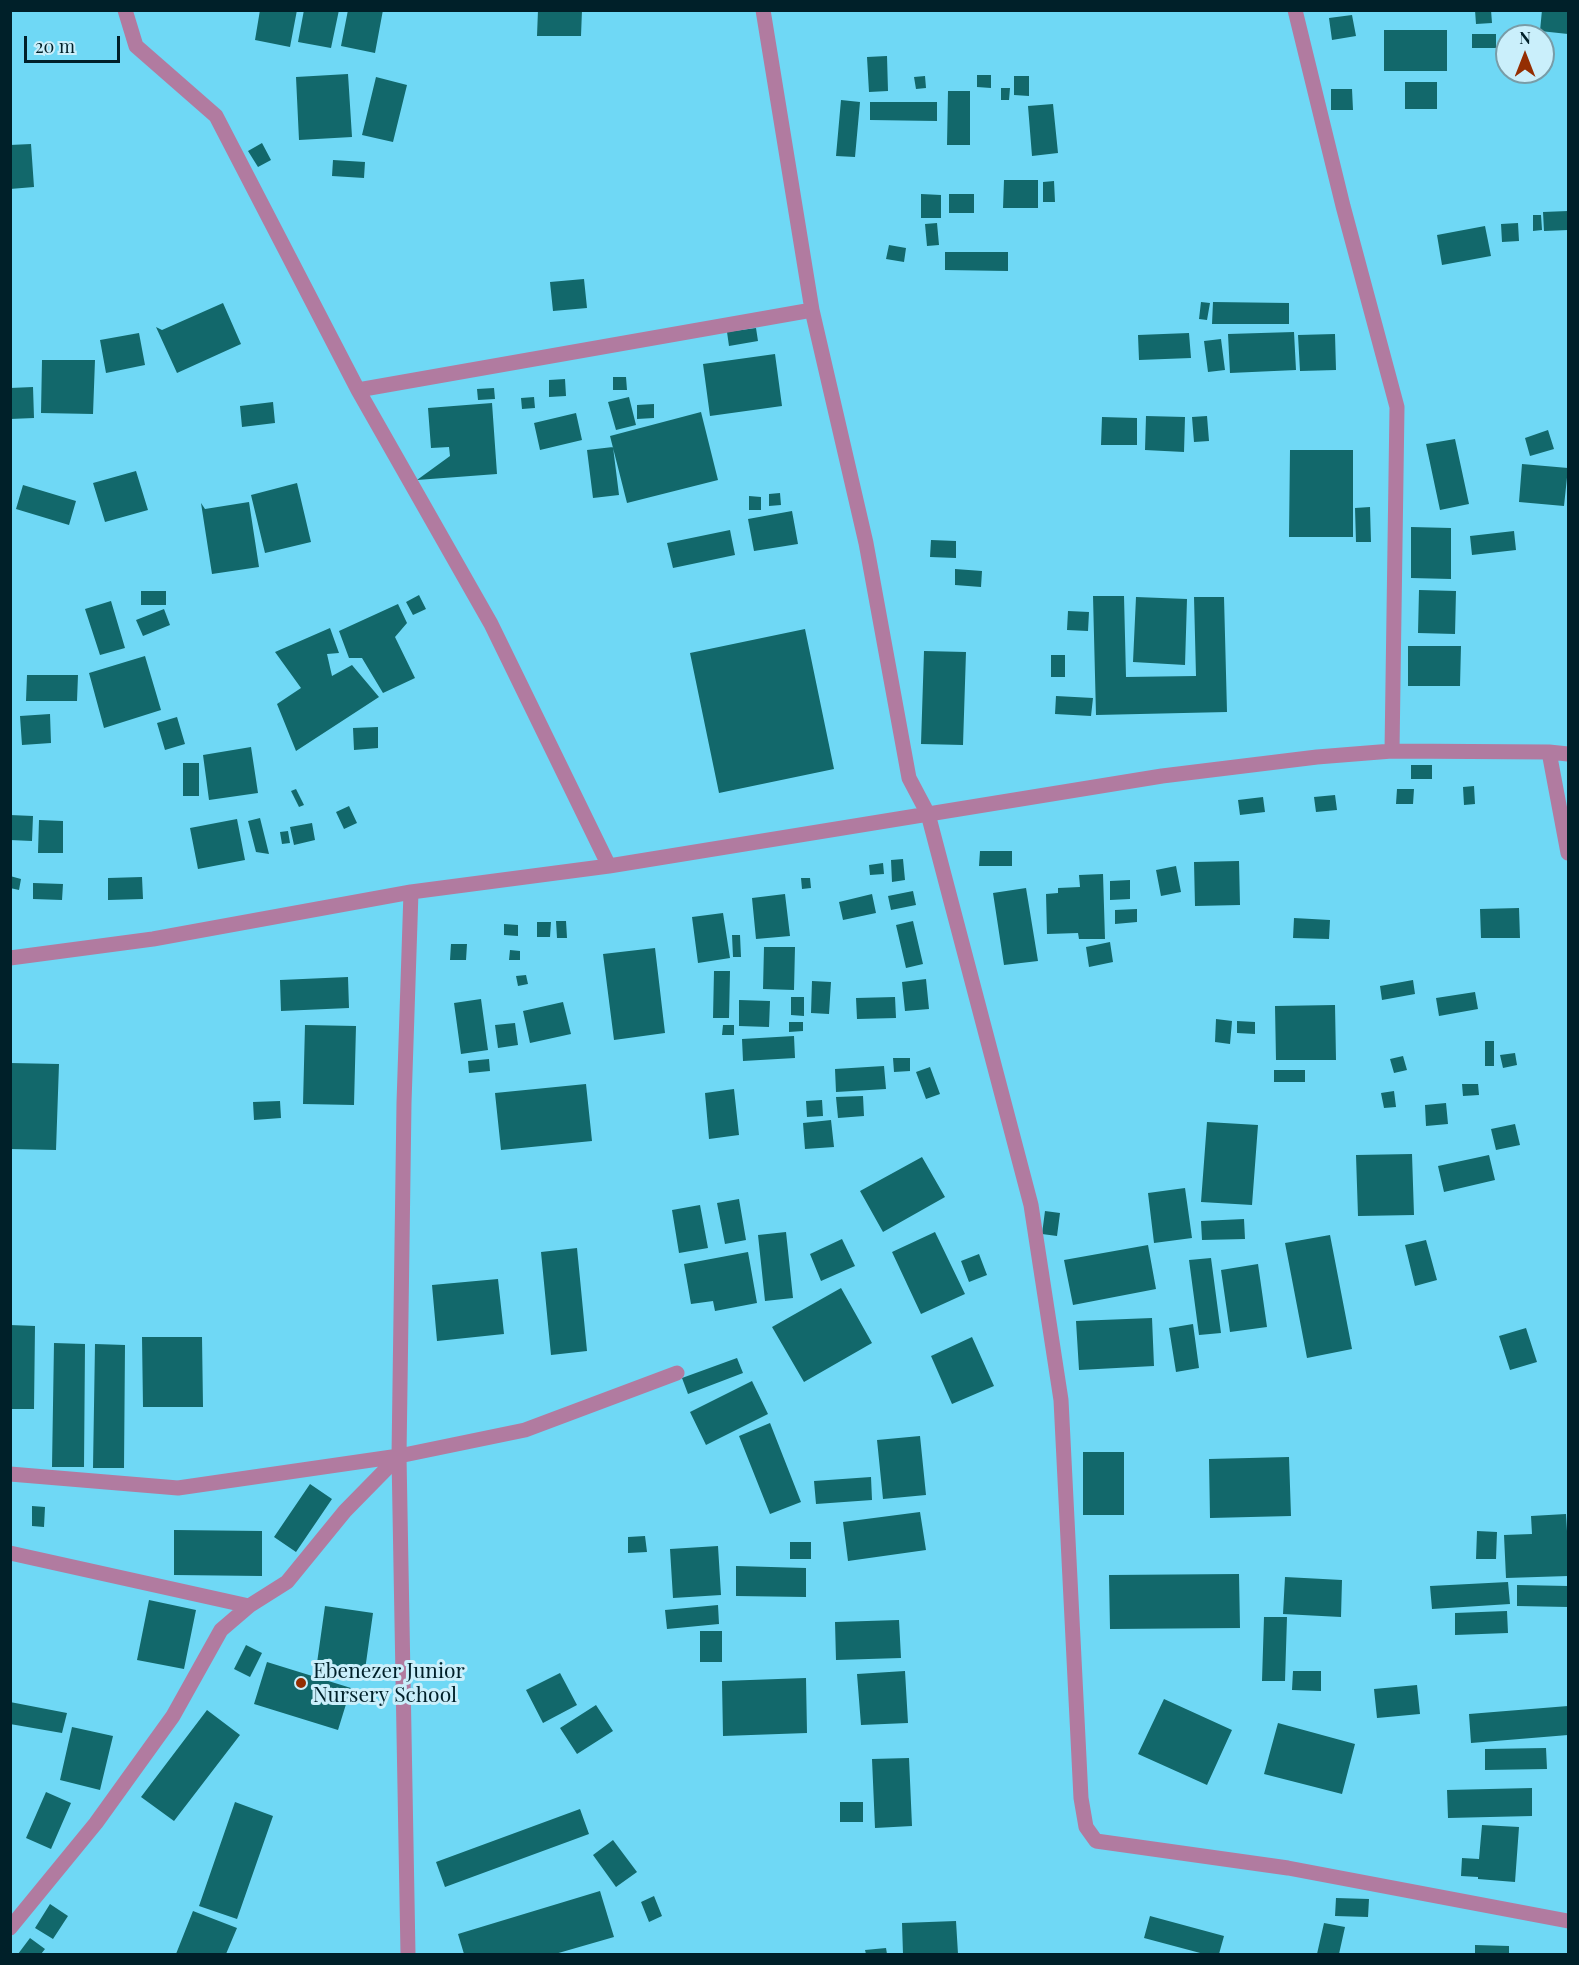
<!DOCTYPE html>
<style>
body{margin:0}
#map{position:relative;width:1579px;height:1965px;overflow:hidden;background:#6fd8f5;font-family:"Playfair Display",serif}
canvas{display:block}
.frame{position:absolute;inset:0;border:12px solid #002029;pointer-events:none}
.north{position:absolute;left:1495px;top:24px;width:60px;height:60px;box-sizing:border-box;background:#caeffb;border:2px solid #799ca7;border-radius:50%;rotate:0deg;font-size:16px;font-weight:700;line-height:24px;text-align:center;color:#002029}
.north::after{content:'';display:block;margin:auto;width:21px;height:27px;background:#942e02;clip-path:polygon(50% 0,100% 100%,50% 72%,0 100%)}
.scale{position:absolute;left:24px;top:36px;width:96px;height:27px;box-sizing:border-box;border:3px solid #002029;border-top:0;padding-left:8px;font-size:18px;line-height:21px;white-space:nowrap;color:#002029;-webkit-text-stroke:4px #caeffb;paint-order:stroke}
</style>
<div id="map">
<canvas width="1579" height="1965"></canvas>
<div class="frame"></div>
<div class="north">N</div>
<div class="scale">20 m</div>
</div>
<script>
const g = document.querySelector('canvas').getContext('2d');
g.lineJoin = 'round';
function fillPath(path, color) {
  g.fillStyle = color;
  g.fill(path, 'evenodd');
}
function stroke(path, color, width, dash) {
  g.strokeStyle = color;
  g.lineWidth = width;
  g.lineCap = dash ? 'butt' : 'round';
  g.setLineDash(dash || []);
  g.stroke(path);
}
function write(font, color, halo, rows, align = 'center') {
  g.font = font + ' "Playfair Display",serif';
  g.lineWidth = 6;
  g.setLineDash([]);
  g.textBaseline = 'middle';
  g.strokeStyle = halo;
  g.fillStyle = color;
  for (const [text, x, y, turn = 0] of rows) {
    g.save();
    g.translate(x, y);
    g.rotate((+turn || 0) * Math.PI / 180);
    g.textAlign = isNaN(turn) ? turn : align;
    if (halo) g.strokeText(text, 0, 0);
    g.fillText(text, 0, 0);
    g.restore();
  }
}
fillPath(new Path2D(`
 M 260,10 L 297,10 L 290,47 L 255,40 Z
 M 304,10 L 339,10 L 331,48 L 298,42 Z
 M 348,10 L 383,10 L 375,53 L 341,46 Z
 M 538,10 L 582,10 L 581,36 L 537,36 Z
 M 1475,10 L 1491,10 L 1492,23 L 1476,24 Z
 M 1542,10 L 1568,10 L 1568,34 L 1540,31 Z
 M 1352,15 L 1356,36 L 1332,40 L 1329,18 Z
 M 1384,30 L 1447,30 L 1447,71 L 1384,71 Z
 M 1472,34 L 1496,34 L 1496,48 L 1472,48 Z
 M 887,56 L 888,91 L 869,92 L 867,57 Z
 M 348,74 L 352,137 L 299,140 L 296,77 Z
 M 977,75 L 991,75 L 991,88 L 977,87 Z
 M 925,76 L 926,88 L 916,89 L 914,77 Z
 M 1014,76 L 1029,76 L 1029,96 L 1014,95 Z
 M 376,77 L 407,85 L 393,142 L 362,135 Z
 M 1405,82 L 1437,82 L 1437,109 L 1405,109 Z
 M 1001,88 L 1010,88 L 1009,100 L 1001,100 Z
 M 1331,89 L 1352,89 L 1353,110 L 1331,110 Z
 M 948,91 L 970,91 L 970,145 L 947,145 Z
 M 841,100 L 860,102 L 855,157 L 836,156 Z
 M 870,102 L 937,102 L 937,121 L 870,120 Z
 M 1053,104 L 1058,153 L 1032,156 L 1028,106 Z
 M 262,143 L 271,160 L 258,167 L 248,151 Z
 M 31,144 L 34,187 L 10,189 L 10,145 Z
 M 333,160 L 365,162 L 364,178 L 332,176 Z
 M 1004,180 L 1038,180 L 1038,208 L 1003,208 Z
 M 1054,181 L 1055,202 L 1043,202 L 1043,182 Z
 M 921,194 L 941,195 L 941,218 L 921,218 Z
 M 949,194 L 974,194 L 974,213 L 949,213 Z
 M 1568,211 L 1568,230 L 1544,231 L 1543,212 Z
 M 1533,215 L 1541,215 L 1542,230 L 1533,231 Z
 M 937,223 L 939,245 L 927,246 L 925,224 Z
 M 1518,223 L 1519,241 L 1502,242 L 1501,224 Z
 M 1485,226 L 1491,256 L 1442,265 L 1437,235 Z
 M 889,245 L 906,248 L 904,262 L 886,259 Z
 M 945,252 L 1008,252 L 1008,271 L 945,270 Z
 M 584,279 L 587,308 L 553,311 L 550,282 Z
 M 1201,302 L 1210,303 L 1207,320 L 1199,319 Z
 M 1213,302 L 1289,303 L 1289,324 L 1212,324 Z
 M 223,303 L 241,344 L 177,373 L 156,327 L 162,330 Z
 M 756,328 L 758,341 L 729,346 L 727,332 Z
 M 1294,332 L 1296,370 L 1230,373 L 1228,334 Z
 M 139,333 L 145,365 L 106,373 L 100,340 Z
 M 1189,333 L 1191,358 L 1139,360 L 1138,335 Z
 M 1335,334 L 1336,370 L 1300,371 L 1298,335 Z
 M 1221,339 L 1225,370 L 1208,372 L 1204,341 Z
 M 775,354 L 782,406 L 710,416 L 703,364 Z
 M 42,360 L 95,360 L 93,414 L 41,413 Z
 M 613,377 L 626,377 L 627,390 L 613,390 Z
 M 565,379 L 566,396 L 549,397 L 549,380 Z
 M 33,387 L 34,418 L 10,419 L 10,388 Z
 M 494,388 L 495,399 L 478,400 L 477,389 Z
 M 534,397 L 535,408 L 522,409 L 521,398 Z
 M 629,397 L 636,425 L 616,430 L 608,402 Z
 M 273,402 L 275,423 L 242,427 L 240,406 Z
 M 492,403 L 497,474 L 417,480 L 450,456 L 449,447 L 431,448 L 428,408 Z
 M 654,404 L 654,418 L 637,419 L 637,405 Z
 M 701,412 L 718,480 L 627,503 L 610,436 Z
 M 576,413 L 582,440 L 540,450 L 534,423 Z
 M 1146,416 L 1185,417 L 1184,452 L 1145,450 Z
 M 1207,416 L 1209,441 L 1194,442 L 1192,417 Z
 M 1102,417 L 1137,418 L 1137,445 L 1101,445 Z
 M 1548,430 L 1554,449 L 1530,456 L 1525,438 Z
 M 1455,439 L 1469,504 L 1440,510 L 1426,444 Z
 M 613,447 L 619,495 L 593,498 L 587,450 Z
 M 1290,450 L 1353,450 L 1353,537 L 1289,537 Z
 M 1522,464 L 1568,468 L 1564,506 L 1519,502 Z
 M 136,471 L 148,510 L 105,522 L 93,483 Z
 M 297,483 L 311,542 L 265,553 L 251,495 Z
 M 23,485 L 76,501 L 69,525 L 16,509 Z
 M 780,493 L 781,505 L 769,506 L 769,494 Z
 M 749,496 L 761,497 L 761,510 L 749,510 Z
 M 249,502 L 259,567 L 212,574 L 201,503 L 205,509 Z
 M 1370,507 L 1371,542 L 1356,542 L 1355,508 Z
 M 792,511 L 798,544 L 754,551 L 748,519 Z
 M 1411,527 L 1451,528 L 1451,579 L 1411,578 Z
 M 730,530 L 735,555 L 673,568 L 667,543 Z
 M 1514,531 L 1516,550 L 1472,555 L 1470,536 Z
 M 931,540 L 956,541 L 956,558 L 930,557 Z
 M 955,569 L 982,571 L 981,587 L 955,585 Z
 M 1419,590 L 1456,591 L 1455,634 L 1418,633 Z
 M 141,591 L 166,591 L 166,605 L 141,605 Z
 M 419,595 L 426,609 L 413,615 L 406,602 Z
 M 1093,596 L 1124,596 L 1126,677 L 1196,676 L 1194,597 L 1224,597 L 1227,712 L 1096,715 Z
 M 1136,597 L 1187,599 L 1185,665 L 1133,662 Z
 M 111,601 L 125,648 L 100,655 L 85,609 Z
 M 398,604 L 407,623 L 395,637 L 415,678 L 383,693 L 362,658 L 349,658 L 339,631 Z
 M 164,609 L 170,625 L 143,636 L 136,620 Z
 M 1068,611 L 1089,612 L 1088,631 L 1067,630 Z
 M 330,628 L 339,653 L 327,654 L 332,676 L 352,665 L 379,697 L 296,751 L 277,704 L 301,688 L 275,652 Z
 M 805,629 L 834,769 L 719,793 L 690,653 Z
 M 1408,646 L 1461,646 L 1460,686 L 1408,686 Z
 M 924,651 L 966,652 L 963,745 L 921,744 Z
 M 1051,655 L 1065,655 L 1065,677 L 1051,677 Z
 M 145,656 L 161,710 L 104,728 L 89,673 Z
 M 27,675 L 78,675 L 77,701 L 26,701 Z
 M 1056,696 L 1093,698 L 1091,716 L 1055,714 Z
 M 50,714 L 51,743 L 22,745 L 20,716 Z
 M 177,717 L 185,744 L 165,750 L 157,723 Z
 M 378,727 L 378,748 L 354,750 L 353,728 Z
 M 251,747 L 258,793 L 209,800 L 203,755 Z
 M 183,763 L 199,763 L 199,796 L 183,796 Z
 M 1411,765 L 1432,765 L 1432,779 L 1411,779 Z
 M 1474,786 L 1475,804 L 1464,805 L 1463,787 Z
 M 296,789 L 304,805 L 299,807 L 291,791 Z
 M 1397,789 L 1414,789 L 1413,804 L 1396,804 Z
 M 1335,795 L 1337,810 L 1316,812 L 1314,797 Z
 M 1263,797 L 1265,812 L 1240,815 L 1238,800 Z
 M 349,806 L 357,823 L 344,829 L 336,812 Z
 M 10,815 L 33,816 L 32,841 L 10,840 Z
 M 260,818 L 269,854 L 256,852 L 248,821 Z
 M 237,819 L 245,860 L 198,869 L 190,828 Z
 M 39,820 L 63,821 L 63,853 L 38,853 Z
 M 312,823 L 315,840 L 294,845 L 290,827 Z
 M 288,831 L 290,843 L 282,844 L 280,832 Z
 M 980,851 L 1012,851 L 1012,866 L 979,866 Z
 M 903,859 L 905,880 L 892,882 L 891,860 Z
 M 1239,861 L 1240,905 L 1195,906 L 1194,862 Z
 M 883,863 L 884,874 L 870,875 L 869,865 Z
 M 1176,866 L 1181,892 L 1161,896 L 1156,870 Z
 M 1103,874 L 1105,939 L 1079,939 L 1078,933 L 1047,934 L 1046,894 L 1058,893 L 1058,888 L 1080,887 L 1079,875 Z
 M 10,876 L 21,879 L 19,890 L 10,888 Z
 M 142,877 L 143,899 L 108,900 L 108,878 Z
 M 801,878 L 810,878 L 811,888 L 802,889 Z
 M 1130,880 L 1130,899 L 1110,900 L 1110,881 Z
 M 33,883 L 63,884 L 62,900 L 33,899 Z
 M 1026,888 L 1038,961 L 1004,965 L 993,893 Z
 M 913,891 L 916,905 L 891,910 L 888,896 Z
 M 785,894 L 790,936 L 756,939 L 752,898 Z
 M 872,894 L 876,913 L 843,920 L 839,902 Z
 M 1519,908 L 1520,938 L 1481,938 L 1480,909 Z
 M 1137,909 L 1137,922 L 1115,924 L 1115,910 Z
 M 723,913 L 730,958 L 698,963 L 692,917 Z
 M 1294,918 L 1330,920 L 1329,939 L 1293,938 Z
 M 556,921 L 566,921 L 567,938 L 557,938 Z
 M 913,921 L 923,964 L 906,968 L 896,925 Z
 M 537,922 L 551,922 L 550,937 L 537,937 Z
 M 504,924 L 518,925 L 518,936 L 504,935 Z
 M 732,935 L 740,935 L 741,957 L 733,957 Z
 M 1110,942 L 1113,962 L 1089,967 L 1086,947 Z
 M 451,944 L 467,944 L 466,960 L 450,960 Z
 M 764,947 L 795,947 L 794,990 L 763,989 Z
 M 655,948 L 665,1033 L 614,1040 L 603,954 Z
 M 510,950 L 520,951 L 520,960 L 509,960 Z
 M 714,971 L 730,971 L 729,1018 L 713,1018 Z
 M 526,975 L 528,984 L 518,986 L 516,976 Z
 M 348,977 L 349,1008 L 281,1011 L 280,980 Z
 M 926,979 L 929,1009 L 905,1011 L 902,982 Z
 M 1413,980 L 1415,994 L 1382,1000 L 1380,986 Z
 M 812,981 L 831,982 L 829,1014 L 811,1013 Z
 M 1475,992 L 1478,1009 L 1439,1016 L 1436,998 Z
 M 791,997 L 804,997 L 804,1016 L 791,1015 Z
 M 895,997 L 896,1018 L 857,1019 L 856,998 Z
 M 481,999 L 488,1050 L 461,1054 L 454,1003 Z
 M 739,1000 L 770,1001 L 769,1027 L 739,1026 Z
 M 563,1002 L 571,1034 L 530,1043 L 523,1011 Z
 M 1335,1005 L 1336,1060 L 1276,1060 L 1275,1006 Z
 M 1216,1019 L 1232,1021 L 1230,1044 L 1215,1042 Z
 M 1237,1021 L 1255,1022 L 1255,1034 L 1237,1033 Z
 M 789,1022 L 803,1022 L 803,1031 L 789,1032 Z
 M 515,1023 L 518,1045 L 498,1048 L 495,1025 Z
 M 305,1025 L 356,1026 L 354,1105 L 303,1104 Z
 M 723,1025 L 734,1025 L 734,1035 L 722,1035 Z
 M 794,1036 L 795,1058 L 743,1061 L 742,1039 Z
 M 1485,1041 L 1494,1041 L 1494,1066 L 1485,1066 Z
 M 1515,1053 L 1517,1065 L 1503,1068 L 1500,1055 Z
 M 1403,1056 L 1407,1070 L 1394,1073 L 1390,1059 Z
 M 893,1058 L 910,1058 L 910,1071 L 894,1072 Z
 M 489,1059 L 490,1071 L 469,1073 L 468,1061 Z
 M 10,1063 L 59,1064 L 56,1150 L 10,1149 Z
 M 884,1066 L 886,1089 L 836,1092 L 835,1069 Z
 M 930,1067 L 940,1094 L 926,1099 L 916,1072 Z
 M 1274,1070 L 1305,1070 L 1305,1082 L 1274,1082 Z
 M 586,1084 L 592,1141 L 501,1150 L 495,1093 Z
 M 1462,1084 L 1478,1084 L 1479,1095 L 1463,1096 Z
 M 734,1089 L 739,1135 L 709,1139 L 705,1093 Z
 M 1394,1091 L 1396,1107 L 1384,1108 L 1381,1093 Z
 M 863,1096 L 864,1116 L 838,1118 L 836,1097 Z
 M 822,1100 L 823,1116 L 807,1117 L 806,1101 Z
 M 280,1101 L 281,1118 L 254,1120 L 253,1102 Z
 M 1446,1103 L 1448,1124 L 1426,1126 L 1425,1105 Z
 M 831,1120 L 834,1147 L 805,1149 L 803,1123 Z
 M 1207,1122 L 1258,1125 L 1252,1205 L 1201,1202 Z
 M 1515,1124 L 1520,1145 L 1496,1150 L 1491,1129 Z
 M 1412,1154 L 1414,1215 L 1358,1216 L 1356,1155 Z
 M 1489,1155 L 1495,1180 L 1444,1192 L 1438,1166 Z
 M 922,1157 L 945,1197 L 883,1232 L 860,1191 Z
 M 1185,1188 L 1192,1238 L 1154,1243 L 1148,1193 Z
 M 739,1199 L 746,1240 L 725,1244 L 717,1203 Z
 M 700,1205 L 708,1248 L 679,1253 L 672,1210 Z
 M 1045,1211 L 1060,1213 L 1057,1236 L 1042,1234 Z
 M 1244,1219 L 1245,1239 L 1202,1240 L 1201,1221 Z
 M 786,1232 L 793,1298 L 765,1301 L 758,1235 Z
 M 935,1232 L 965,1294 L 921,1314 L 892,1252 Z
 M 1330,1235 L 1352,1349 L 1307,1358 L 1285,1243 Z
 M 842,1239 L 855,1266 L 821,1281 L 810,1254 Z
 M 1426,1240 L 1437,1280 L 1415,1286 L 1405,1245 Z
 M 1148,1245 L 1156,1289 L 1073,1305 L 1064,1260 Z
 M 577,1248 L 587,1351 L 551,1355 L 541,1252 Z
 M 748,1252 L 757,1303 L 715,1311 L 713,1301 L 691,1304 L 684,1264 Z
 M 979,1254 L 987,1275 L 969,1282 L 961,1261 Z
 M 1211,1258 L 1221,1333 L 1199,1335 L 1189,1260 Z
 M 1258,1264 L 1267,1327 L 1230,1332 L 1221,1270 Z
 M 498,1279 L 504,1334 L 437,1341 L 432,1285 Z
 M 841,1288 L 872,1343 L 804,1382 L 772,1327 Z
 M 1152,1318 L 1154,1366 L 1079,1370 L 1076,1321 Z
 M 1193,1324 L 1199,1368 L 1176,1372 L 1169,1328 Z
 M 10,1325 L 35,1326 L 34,1409 L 10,1409 Z
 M 1526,1328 L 1537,1362 L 1510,1370 L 1499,1336 Z
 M 142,1337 L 202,1337 L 203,1407 L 143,1407 Z
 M 972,1337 L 994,1386 L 952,1404 L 931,1356 Z
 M 54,1343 L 85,1344 L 84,1467 L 52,1467 Z
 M 95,1344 L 125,1345 L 124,1468 L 93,1468 Z
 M 737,1358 L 743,1373 L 688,1394 L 682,1378 Z
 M 752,1381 L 768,1414 L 706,1445 L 690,1412 Z
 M 770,1423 L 801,1502 L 770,1514 L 739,1436 Z
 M 920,1436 L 926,1495 L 883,1499 L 877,1440 Z
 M 1083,1452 L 1124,1452 L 1124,1515 L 1083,1515 Z
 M 1289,1457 L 1291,1516 L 1210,1518 L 1209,1459 Z
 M 871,1477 L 872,1500 L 816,1504 L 814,1481 Z
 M 310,1484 L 332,1499 L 296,1552 L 274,1537 Z
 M 32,1506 L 45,1507 L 44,1527 L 32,1526 Z
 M 920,1512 L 926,1550 L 848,1561 L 843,1522 Z
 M 1566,1514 L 1567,1531 L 1568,1531 L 1568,1576 L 1506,1578 L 1504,1535 L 1532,1534 L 1531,1516 Z
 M 174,1530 L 262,1531 L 262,1576 L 174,1575 Z
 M 1477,1531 L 1497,1532 L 1496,1559 L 1476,1559 Z
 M 645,1536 L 647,1552 L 628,1553 L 628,1537 Z
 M 790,1542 L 811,1542 L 811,1559 L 790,1559 Z
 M 718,1546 L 721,1595 L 673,1598 L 670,1549 Z
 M 736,1566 L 806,1568 L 806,1597 L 736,1596 Z
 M 1239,1574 L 1240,1628 L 1110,1629 L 1109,1575 Z
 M 1285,1577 L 1342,1580 L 1341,1617 L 1283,1614 Z
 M 1508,1582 L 1510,1604 L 1432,1609 L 1430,1586 Z
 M 1517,1585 L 1568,1586 L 1568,1607 L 1517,1606 Z
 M 149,1600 L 196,1610 L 184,1669 L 137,1660 Z
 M 718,1605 L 719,1624 L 667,1629 L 665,1610 Z
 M 325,1606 L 373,1613 L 365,1670 L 317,1663 Z
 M 1507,1611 L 1508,1633 L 1455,1635 L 1455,1613 Z
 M 1264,1617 L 1287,1617 L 1285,1681 L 1262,1681 Z
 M 899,1620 L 901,1658 L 836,1660 L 835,1622 Z
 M 700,1631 L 722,1631 L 722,1662 L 700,1662 Z
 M 246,1645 L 262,1653 L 250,1677 L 234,1669 Z
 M 267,1662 L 351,1688 L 338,1730 L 254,1704 Z
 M 905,1671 L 908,1723 L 861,1725 L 857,1674 Z
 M 1293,1671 L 1321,1671 L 1321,1691 L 1292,1690 Z
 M 560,1673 L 577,1705 L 543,1723 L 526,1690 Z
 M 806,1678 L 807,1733 L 723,1736 L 722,1681 Z
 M 1417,1685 L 1420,1714 L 1377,1718 L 1374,1689 Z
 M 1164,1699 L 1232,1730 L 1207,1785 L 1138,1754 Z
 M 10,1702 L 67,1713 L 62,1733 L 10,1724 Z
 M 596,1705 L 613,1731 L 577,1754 L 560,1728 Z
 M 1568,1706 L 1568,1735 L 1471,1743 L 1469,1714 Z
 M 207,1710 L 240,1735 L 174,1821 L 141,1797 Z
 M 1278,1723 L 1355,1744 L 1342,1794 L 1264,1774 Z
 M 72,1727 L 113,1736 L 100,1790 L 60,1780 Z
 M 1546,1748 L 1547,1769 L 1485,1770 L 1485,1749 Z
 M 909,1758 L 912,1826 L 875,1828 L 872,1759 Z
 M 1532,1788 L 1532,1816 L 1448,1818 L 1447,1790 Z
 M 46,1792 L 71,1803 L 51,1849 L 26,1838 Z
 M 235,1802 L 273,1816 L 237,1919 L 199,1906 Z
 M 840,1802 L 863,1802 L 863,1822 L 840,1822 Z
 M 580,1809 L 589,1834 L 445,1887 L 436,1862 Z
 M 1482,1825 L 1519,1827 L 1515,1882 L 1478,1879 L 1478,1877 L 1461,1876 L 1462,1858 L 1479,1859 Z
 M 613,1840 L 637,1872 L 616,1887 L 593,1855 Z
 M 600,1891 L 614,1937 L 555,1954 L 464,1954 L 458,1934 Z
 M 654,1896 L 662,1916 L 649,1922 L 641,1902 Z
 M 1336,1898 L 1369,1899 L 1368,1917 L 1335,1916 Z
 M 50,1904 L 68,1916 L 53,1939 L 35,1928 Z
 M 193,1911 L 237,1928 L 226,1954 L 176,1954 Z
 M 1150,1916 L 1224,1936 L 1219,1954 L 1204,1954 L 1144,1938 Z
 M 956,1921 L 958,1954 L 903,1954 L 902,1923 Z
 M 1324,1923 L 1345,1927 L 1339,1954 L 1317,1954 Z
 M 30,1938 L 45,1949 L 41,1954 L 18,1954 Z
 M 1475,1945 L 1509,1946 L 1509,1954 L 1475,1954 Z
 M 886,1948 L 887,1954 L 866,1954 L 865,1950 Z`), '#12686b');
stroke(new Path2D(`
 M 125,10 L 136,46 L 216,116 L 358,390 L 491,624 L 609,866
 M 763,10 L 812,310 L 866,543 L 909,778 L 928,814 L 1031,1205 L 1061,1400 L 1081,1798 L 1086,1827 L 1096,1841 L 1288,1868 L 1568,1921
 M 1295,10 L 1343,206 L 1397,407 L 1392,751
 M 358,390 L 812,310
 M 1549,752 L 1568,853
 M 10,958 L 153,939 L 411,892 L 609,866 L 1162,776 L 1317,757 L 1392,751 L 1549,752 L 1568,754
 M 10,1474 L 178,1488 L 399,1456 L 525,1430 L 677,1373
 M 10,1553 L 249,1606
 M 10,1928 L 96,1823 L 173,1716 L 221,1630 L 249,1606 L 287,1582 L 345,1511 L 399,1456
 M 408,1954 L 399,1456 L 404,1103 L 411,892`), '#b17ba0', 15);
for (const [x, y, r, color] of [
 [301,1683,6,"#942e02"]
]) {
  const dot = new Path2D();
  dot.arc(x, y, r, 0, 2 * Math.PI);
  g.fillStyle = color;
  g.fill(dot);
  stroke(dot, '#caeffb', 2);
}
write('21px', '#002029', '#caeffb', [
 ["Ebenezer Junior",313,1671],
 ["Nursery School",313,1695]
], 'left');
</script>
